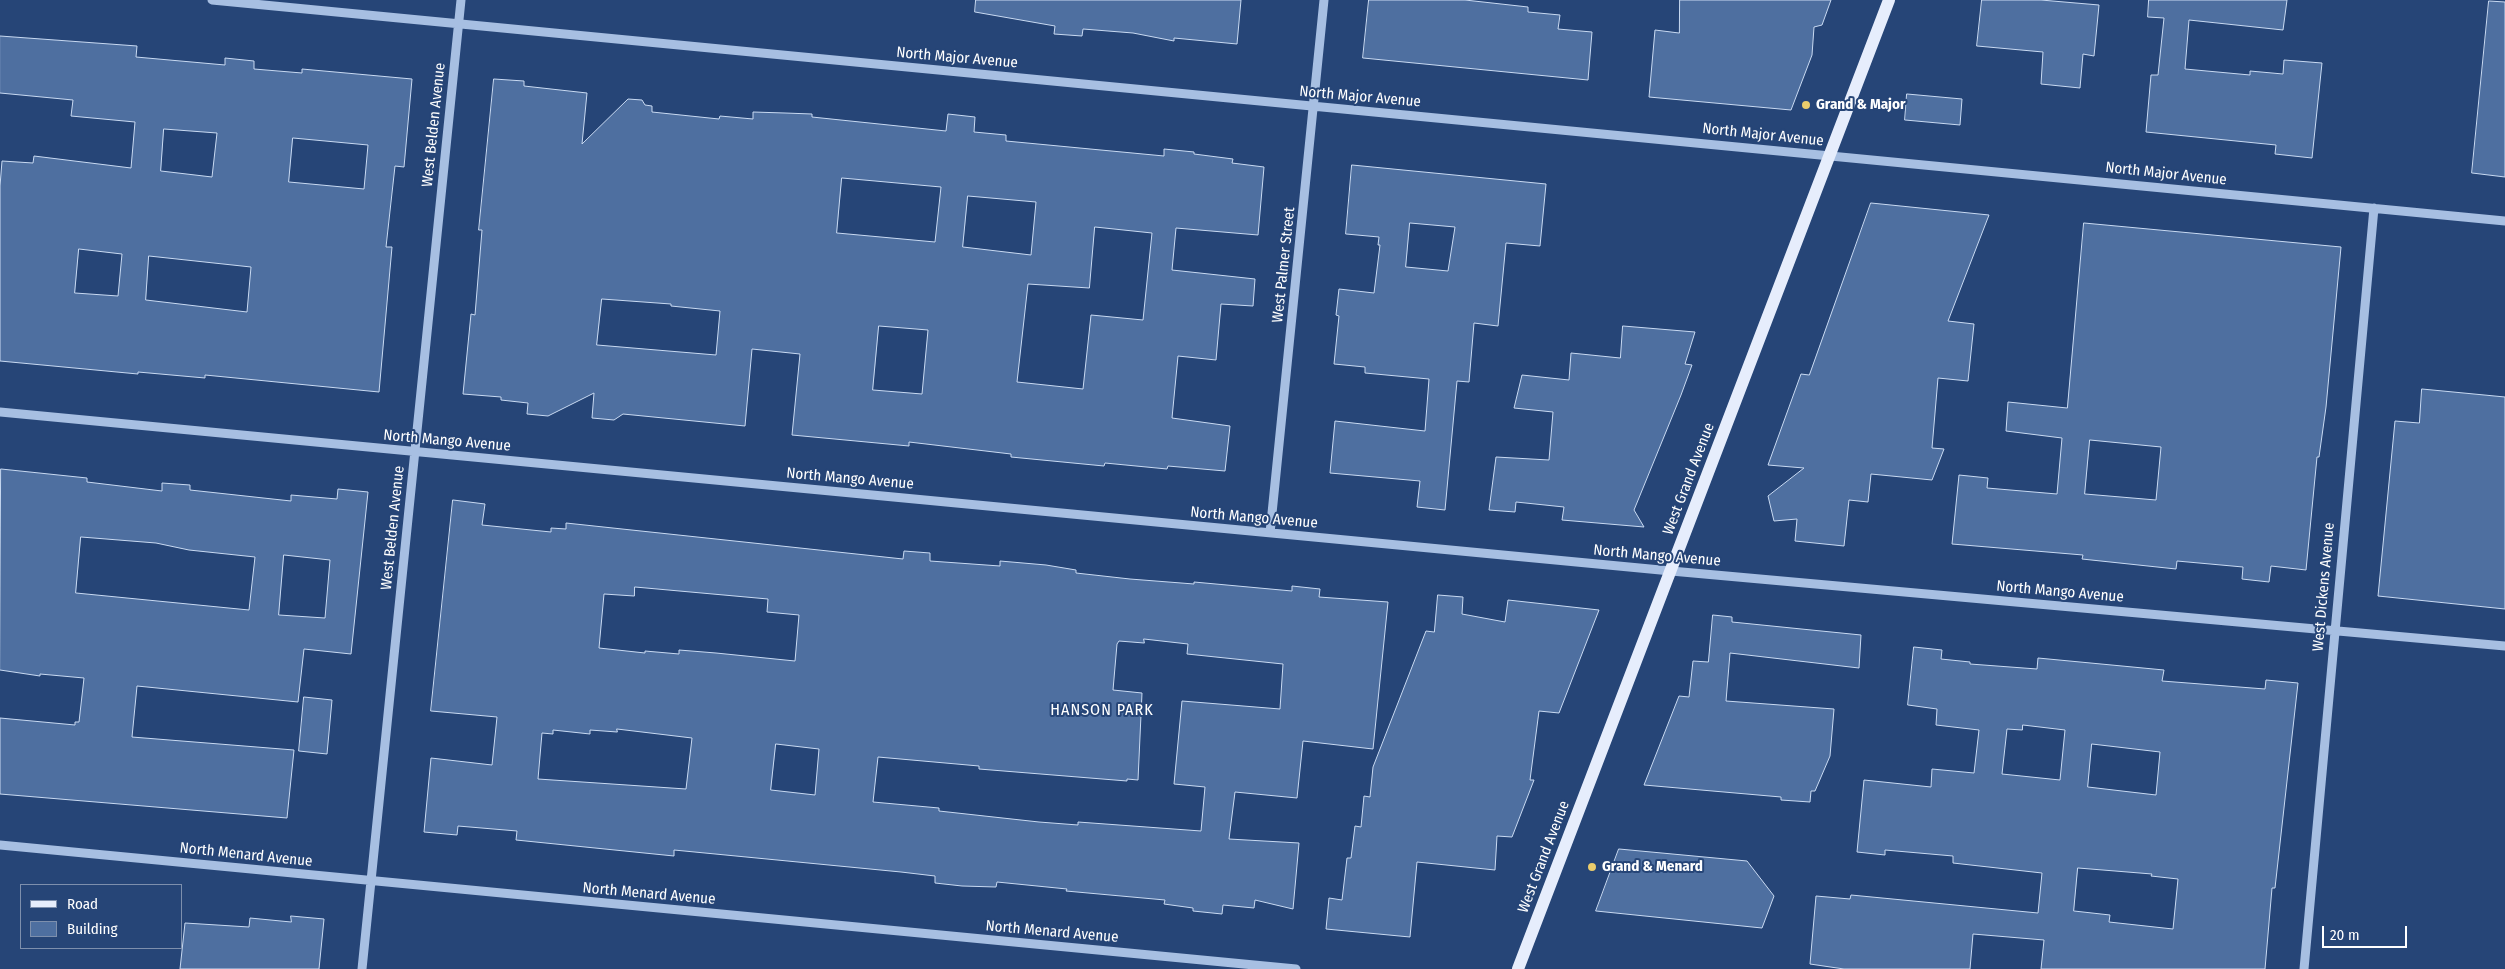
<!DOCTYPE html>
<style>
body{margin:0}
#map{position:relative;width:2505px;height:969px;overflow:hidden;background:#264577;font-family:"Fira Sans Condensed",sans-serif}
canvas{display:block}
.legend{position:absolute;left:20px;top:884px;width:162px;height:65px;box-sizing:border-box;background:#264577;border:1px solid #7d8fad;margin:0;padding:6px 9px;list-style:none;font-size:15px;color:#fff}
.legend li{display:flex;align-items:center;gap:10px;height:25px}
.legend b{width:25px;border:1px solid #7d8fad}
.scale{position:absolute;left:2322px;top:926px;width:85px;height:22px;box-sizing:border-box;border:2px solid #fff;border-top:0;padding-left:6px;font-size:15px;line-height:18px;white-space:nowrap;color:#fff;-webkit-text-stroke:4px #264577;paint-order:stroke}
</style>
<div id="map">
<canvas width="2505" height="969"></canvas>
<ul class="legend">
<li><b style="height:6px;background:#e6edfc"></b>Road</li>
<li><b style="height:14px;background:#4e6fa0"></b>Building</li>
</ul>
<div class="scale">20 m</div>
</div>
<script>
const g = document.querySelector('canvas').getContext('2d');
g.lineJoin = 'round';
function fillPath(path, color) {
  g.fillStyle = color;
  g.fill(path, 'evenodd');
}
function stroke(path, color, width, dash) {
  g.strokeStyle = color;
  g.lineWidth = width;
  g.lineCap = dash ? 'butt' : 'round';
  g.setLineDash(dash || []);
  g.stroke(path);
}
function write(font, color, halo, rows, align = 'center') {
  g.font = font + ' "Fira Sans Condensed",sans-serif';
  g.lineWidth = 4;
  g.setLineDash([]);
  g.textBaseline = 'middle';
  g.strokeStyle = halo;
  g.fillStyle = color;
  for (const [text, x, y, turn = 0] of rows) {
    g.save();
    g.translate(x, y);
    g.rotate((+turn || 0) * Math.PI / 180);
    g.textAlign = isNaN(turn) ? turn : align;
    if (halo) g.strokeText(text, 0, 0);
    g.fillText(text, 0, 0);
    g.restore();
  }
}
const building = new Path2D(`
 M 976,0 L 1241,0 L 1237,44 L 1174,38 L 1174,41 L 1133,33 L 1083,29 L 1082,36 L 1054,34 L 1055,26 L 975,12 Z
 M 1369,0 L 1465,0 L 1528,7 L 1528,12 L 1560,15 L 1558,29 L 1592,32 L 1588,80 L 1363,58 Z
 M 1680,0 L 1831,0 L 1822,25 L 1814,27 L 1812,55 L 1791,110 L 1649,97 L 1655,30 L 1679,33 Z
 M 1982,0 L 2041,0 L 2099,5 L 2094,56 L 2083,54 L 2080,88 L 2041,84 L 2043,52 L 1977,46 Z
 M 2149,0 L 2287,0 L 2283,30 L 2189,20 L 2185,69 L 2250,75 L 2250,71 L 2283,74 L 2284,60 L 2322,63 L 2312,158 L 2275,154 L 2276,145 L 2146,132 L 2151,75 L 2158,75 L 2164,18 L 2148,17 Z
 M 2489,1 L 2505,2 L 2505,177 L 2472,173 Z
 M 0,36 L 137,46 L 136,57 L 225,65 L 225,58 L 254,61 L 254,69 L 302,73 L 302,69 L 412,79 L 404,167 L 395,166 L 386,247 L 392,247 L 379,392 L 205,375 L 205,378 L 138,372 L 138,374 L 0,361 L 0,186 L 2,161 L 33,163 L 34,156 L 131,168 L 135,122 L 71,116 L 73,100 L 0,93 ZM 164,129 L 217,133 L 212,177 L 161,171 ZM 293,138 L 368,145 L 364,189 L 289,182 ZM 79,249 L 122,254 L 118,296 L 75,293 ZM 149,256 L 251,267 L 247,312 L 146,300 Z
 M 494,79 L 524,81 L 524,86 L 587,93 L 582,144 L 628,99 L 642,100 L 645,105 L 652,106 L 652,112 L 719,119 L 720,116 L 753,119 L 753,112 L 785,113 L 812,114 L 812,117 L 946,131 L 948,114 L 975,117 L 974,132 L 1006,135 L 1006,141 L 1164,156 L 1164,149 L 1194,152 L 1194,154 L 1233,159 L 1232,163 L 1264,167 L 1258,235 L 1176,228 L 1172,270 L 1255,279 L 1253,306 L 1221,304 L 1216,360 L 1178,356 L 1172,418 L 1230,426 L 1225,471 L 1168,466 L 1167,469 L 1105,463 L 1104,466 L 1011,457 L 1011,454 L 909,442 L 909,446 L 792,435 L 800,354 L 752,349 L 745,426 L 623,414 L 614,420 L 592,418 L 594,393 L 548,416 L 527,414 L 528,403 L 501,400 L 501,397 L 463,394 L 471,314 L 475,315 L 482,230 L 479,230 ZM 842,178 L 941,187 L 935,242 L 837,233 ZM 968,196 L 1036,202 L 1031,255 L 963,247 ZM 1095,227 L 1152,233 L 1143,320 L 1091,315 L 1083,389 L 1017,382 L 1028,284 L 1089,288 ZM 602,299 L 671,304 L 671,306 L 720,311 L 716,355 L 597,345 ZM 879,326 L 928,330 L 922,394 L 873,390 Z
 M 1907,94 L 1962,99 L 1960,125 L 1905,120 Z
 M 1352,165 L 1546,184 L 1540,246 L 1506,243 L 1498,326 L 1474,323 L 1469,382 L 1457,381 L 1445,510 L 1417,507 L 1420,481 L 1330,473 L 1335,421 L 1425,431 L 1429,379 L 1365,373 L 1365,367 L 1334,364 L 1339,316 L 1336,315 L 1339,289 L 1374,293 L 1380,245 L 1378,245 L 1379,237 L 1346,234 ZM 1410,223 L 1455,227 L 1448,271 L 1406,267 Z
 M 1871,203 L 1989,215 L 1948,321 L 1974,324 L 1968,381 L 1938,378 L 1932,448 L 1944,449 L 1932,480 L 1871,474 L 1868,502 L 1849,500 L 1844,546 L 1795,541 L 1797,519 L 1774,521 L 1768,496 L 1804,468 L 1768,465 L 1801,374 L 1809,375 Z
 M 2084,223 L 2341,247 L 2326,407 L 2319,457 L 2317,457 L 2306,570 L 2271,566 L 2269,582 L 2242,579 L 2243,567 L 2177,561 L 2176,569 L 2082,559 L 2083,555 L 1952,544 L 1959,475 L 1988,478 L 1987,488 L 2057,494 L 2062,438 L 2006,431 L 2008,402 L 2067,408 ZM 2090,440 L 2161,447 L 2156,500 L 2085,494 Z
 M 1623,326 L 1695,332 L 1685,364 L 1692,365 L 1681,395 L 1634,510 L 1644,527 L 1562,520 L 1564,507 L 1516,502 L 1515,512 L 1489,510 L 1496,457 L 1549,460 L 1553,412 L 1514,408 L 1522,375 L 1569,380 L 1571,353 L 1620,358 Z
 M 2422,389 L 2505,397 L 2505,609 L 2378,596 L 2395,421 L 2419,423 Z
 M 1,469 L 87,478 L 87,482 L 162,491 L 162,483 L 190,485 L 190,490 L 291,501 L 291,495 L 337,499 L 338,489 L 368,492 L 351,654 L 304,649 L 298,702 L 137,686 L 132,737 L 294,750 L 287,818 L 0,794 L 0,718 L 75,725 L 75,722 L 79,722 L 84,678 L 40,674 L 40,676 L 0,670 ZM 81,537 L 156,543 L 189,550 L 255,557 L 249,610 L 76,593 ZM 284,555 L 330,560 L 325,618 L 279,615 Z
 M 453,500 L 485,504 L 482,525 L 551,532 L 551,528 L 566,529 L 566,523 L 903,559 L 904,551 L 930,553 L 930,561 L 1000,566 L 1000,561 L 1046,565 L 1076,570 L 1076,573 L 1130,579 L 1194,584 L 1194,582 L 1292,591 L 1292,586 L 1320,589 L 1319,597 L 1388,602 L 1373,749 L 1303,741 L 1297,798 L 1235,792 L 1229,839 L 1299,843 L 1293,909 L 1255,900 L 1254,908 L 1223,905 L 1222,914 L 1193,911 L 1193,908 L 1164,904 L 1165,900 L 1066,891 L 1067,889 L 997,882 L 996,887 L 962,886 L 935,883 L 935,876 L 901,872 L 674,850 L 674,856 L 516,840 L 517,831 L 458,826 L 457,835 L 424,832 L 431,758 L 492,765 L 497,717 L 431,711 ZM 635,587 L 768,599 L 767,612 L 799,615 L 795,661 L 716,653 L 679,650 L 679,654 L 645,651 L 645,653 L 599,648 L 604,594 L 634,596 ZM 1144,639 L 1188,644 L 1187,654 L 1283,664 L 1280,709 L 1182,701 L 1174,784 L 1205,787 L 1201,831 L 1078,822 L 1078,825 L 1039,822 L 939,811 L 939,808 L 873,802 L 878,757 L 979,766 L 979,769 L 1127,781 L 1127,779 L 1138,780 L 1142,693 L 1113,690 L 1117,644 L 1119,641 L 1144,643 ZM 617,729 L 692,738 L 686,789 L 538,779 L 542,733 L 553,734 L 553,730 L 590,734 L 590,730 L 617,732 ZM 776,744 L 819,749 L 815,795 L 771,790 Z
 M 1438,595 L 1463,597 L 1462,614 L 1505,622 L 1508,600 L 1599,610 L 1559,713 L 1539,711 L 1530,780 L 1534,780 L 1512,837 L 1497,836 L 1495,870 L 1417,862 L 1410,937 L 1326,929 L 1329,898 L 1342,900 L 1347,858 L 1351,858 L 1355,826 L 1361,827 L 1364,796 L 1370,797 L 1373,767 L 1426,631 L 1434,632 Z
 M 1713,615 L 1732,617 L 1732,622 L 1861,635 L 1859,668 L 1730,653 L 1726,701 L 1834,709 L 1830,756 L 1815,791 L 1811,791 L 1810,802 L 1781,800 L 1781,797 L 1644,785 L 1679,696 L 1689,697 L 1693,661 L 1708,662 Z
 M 1914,647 L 1942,650 L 1941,659 L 1970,662 L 1970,664 L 2037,669 L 2038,658 L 2164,670 L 2162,681 L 2265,689 L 2266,680 L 2298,683 L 2275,888 L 2272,888 L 2265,969 L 2041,969 L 2044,940 L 1973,934 L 1970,969 L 1844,969 L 1810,964 L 1816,896 L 1850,899 L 1851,895 L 2038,913 L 2042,873 L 1953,863 L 1953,856 L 1885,850 L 1885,855 L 1857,852 L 1864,780 L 1931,787 L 1932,769 L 1974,773 L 1979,730 L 1936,725 L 1937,709 L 1908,705 ZM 2023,725 L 2065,730 L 2060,780 L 2002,774 L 2007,729 L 2022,730 ZM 2092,744 L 2160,752 L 2156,795 L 2088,787 ZM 2078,868 L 2152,874 L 2151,876 L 2178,879 L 2173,929 L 2109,922 L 2110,915 L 2074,911 Z
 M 304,697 L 332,700 L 327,754 L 299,751 Z
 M 1619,849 L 1747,861 L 1774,896 L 1762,928 L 1596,911 Z
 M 291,916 L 324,919 L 319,969 L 180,969 L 185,923 L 249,927 L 250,918 L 291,922 Z`);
fillPath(building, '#4e6fa0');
stroke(building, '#c9daf2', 1);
stroke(new Path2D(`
 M 212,0 L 2505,221
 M 0,412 L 1671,571 L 2505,646
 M 1270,533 L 1324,0
 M 0,845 L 1296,969
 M 362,969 L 461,0
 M 2304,969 L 2374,208`), '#a7bfe2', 9);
stroke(new Path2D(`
 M 1518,969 L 1889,0`), '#e6edfc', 12);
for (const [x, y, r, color] of [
 [1806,105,5,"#ebcd6c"],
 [1592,867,5,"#ebcd6c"]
]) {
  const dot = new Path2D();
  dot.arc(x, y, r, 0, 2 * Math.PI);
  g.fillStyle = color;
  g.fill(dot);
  stroke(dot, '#264577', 2);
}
write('15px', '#fff', '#264577', [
 ["North Major Avenue",957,58,5],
 ["North Major Avenue",1360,97,5],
 ["West Belden Avenue",434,125,-84],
 ["North Major Avenue",1763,135,6],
 ["North Major Avenue",2166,174,6],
 ["West Palmer Street",1284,265,-84],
 ["North Mango Avenue",447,441,5],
 ["North Mango Avenue",850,479,5],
 ["West Grand Avenue",1689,479,-69],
 ["North Mango Avenue",1254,518,5],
 ["West Belden Avenue",393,528,-84],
 ["North Mango Avenue",1657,556,5],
 ["West Dickens Avenue",2324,587,-85],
 ["North Mango Avenue",2060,592,5],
 ["North Menard Avenue",246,855,6],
 ["West Grand Avenue",1544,857,-69],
 ["North Menard Avenue",649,894,5],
 ["North Menard Avenue",1052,932,5]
]);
write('bold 15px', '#fff', '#264577', [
 ["Grand & Major",1816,105],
 ["Grand & Menard",1602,867]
], 'left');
g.letterSpacing = '1px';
write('16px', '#fff', '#264577', [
 ["HANSON PARK",1102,711]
]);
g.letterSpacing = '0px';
</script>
